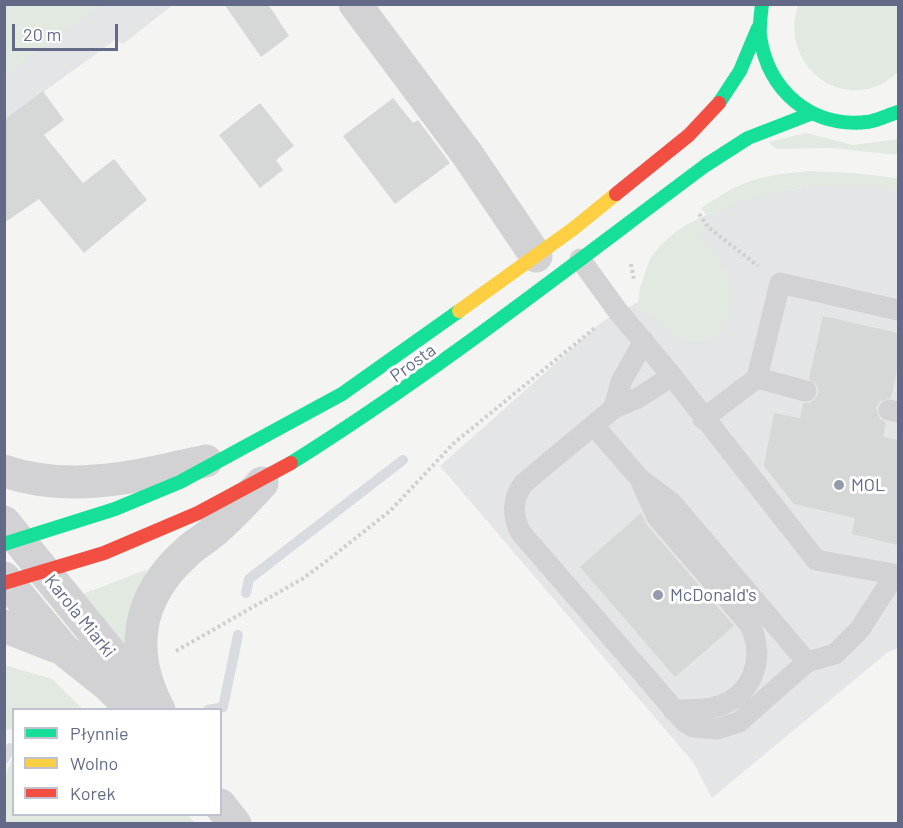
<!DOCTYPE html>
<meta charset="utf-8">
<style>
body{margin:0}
#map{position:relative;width:903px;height:828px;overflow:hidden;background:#f4f5f3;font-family:Barlow,sans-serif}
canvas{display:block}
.frame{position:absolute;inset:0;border:6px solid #626a87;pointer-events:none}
.legend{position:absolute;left:12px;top:708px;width:210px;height:108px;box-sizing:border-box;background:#fff;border:2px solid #c0c3cf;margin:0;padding:8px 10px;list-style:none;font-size:18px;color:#626a87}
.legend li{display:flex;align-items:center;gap:12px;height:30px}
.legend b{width:30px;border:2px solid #c0c3cf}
.scale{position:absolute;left:12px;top:24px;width:106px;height:27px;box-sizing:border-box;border:3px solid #626a87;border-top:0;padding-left:8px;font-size:18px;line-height:21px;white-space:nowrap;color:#626a87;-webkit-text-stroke:4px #fff;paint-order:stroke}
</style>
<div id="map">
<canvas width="903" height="828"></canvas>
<div class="frame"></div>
<ul class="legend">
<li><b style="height:8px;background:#16e098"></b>Płynnie</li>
<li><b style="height:8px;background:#ffcf43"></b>Wolno</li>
<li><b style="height:8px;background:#f24e42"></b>Korek</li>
</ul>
<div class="scale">20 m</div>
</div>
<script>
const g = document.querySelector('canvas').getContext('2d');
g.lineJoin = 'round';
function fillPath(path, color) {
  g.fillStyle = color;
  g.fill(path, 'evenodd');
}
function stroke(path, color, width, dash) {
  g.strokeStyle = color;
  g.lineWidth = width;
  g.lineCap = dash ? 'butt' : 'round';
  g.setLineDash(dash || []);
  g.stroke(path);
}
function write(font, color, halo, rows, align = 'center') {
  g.font = font + ' Barlow,sans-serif';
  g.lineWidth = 6;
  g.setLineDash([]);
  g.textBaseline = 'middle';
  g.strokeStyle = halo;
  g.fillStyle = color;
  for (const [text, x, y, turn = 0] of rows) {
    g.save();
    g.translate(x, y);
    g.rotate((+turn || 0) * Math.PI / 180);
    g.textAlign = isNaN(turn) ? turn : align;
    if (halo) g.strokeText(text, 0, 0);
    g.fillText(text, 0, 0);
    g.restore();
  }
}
fillPath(new Path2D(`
 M 5,5 L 173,5 L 123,44 L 115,40 L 5,120 Z
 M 824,185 L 871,185 L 898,189 L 898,648 L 888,652 L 712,798 L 693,762 L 440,466 L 603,321 L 640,301 L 650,258 L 675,234 L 699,218 L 735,203 L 763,194 Z`), '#e4e5e6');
fillPath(new Path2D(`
 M 5,4 L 101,4 L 101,5 L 5,76 Z
 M 798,5 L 898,5 L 898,72 C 850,119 777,68 798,5 Z
 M 806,133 L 853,145 L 898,139 L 898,155 L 831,148 L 776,149 L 768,142 Z
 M 809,171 L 855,173 L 896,178 L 898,179 L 898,189 C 832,180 768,188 707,215 L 701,208 C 745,179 757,176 809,171 Z
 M 701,218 L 706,227 L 702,234 L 703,237 C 712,253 730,270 734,288 C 739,311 719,345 692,342 C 679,340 666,329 657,321 C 652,317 643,311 640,305 C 636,296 643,279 646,270 C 653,247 679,226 701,218 Z
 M 148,569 L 130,608 L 128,650 L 83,594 Z
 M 5,665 L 52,679 L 83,709 L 14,710 L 13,729 L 5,730 Z
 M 13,757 L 14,814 L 187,815 L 196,823 L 5,823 L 5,775 Z`), '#e2e9e1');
stroke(new Path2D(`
 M 246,593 L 249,579 L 403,460
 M 208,710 L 223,707 L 238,635
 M 4,759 L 10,748`), '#d8dbe0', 10);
fillPath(new Path2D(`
 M 224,4 L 268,4 L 289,36 L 261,57 Z
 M 43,91 L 64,120 L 44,135 L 83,183 L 114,159 L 147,200 L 84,253 L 39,199 L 4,223 L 4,120 Z
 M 393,98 L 413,123 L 418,120 L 450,163 L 395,204 L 343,136 Z
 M 260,103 L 294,146 L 276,160 L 283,170 L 260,188 L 219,135 Z
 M 823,316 L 898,333 L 898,367 L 891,398 L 880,401 L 876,408 L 880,419 L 886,422 L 883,437 L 898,440 L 898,545 L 852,534 L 855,518 L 794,504 L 764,466 L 774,413 L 800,418 L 803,403 L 810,403 L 818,395 L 818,387 L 809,379 Z
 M 641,513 L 647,525 L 734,626 L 675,677 L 580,567 Z`), '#d6d7d7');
stroke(new Path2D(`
 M 699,214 L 708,227 L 758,266
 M 631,264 L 634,280
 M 176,651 L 302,579 L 324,563 L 390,511 L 454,443 L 596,327`), '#cfd0d0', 4, [3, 3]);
stroke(new Path2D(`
 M 580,259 L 617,310 L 672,376 L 816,560 L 898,575
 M 672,376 L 638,398 L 614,408 L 524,483 C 512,498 512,516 521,533 L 685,722 L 693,727 L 717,729 L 739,722 L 807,662 L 835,654 L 860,629 L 894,576
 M 757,378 L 806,391
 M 614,408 L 621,382 L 644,341
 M 889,410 L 898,412
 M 703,419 L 757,378 L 780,283 L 898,310
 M 595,427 L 640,479 L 672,503 L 807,662
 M 640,479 L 657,517 L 750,625 C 766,658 753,697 715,707 C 702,711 687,709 673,710`), '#d2d2d4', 21);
stroke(new Path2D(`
 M 355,4 L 467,154 L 536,256
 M 4,471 C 71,494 140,476 206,461
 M 4,522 L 148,699
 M 4,578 L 64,650 L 108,685 L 132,709
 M 4,626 L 57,647
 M 159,710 C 128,651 137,596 187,552 C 194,545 202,541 209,535 C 228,520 245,501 262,483
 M 220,805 L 235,824`), '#d2d2d4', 33);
stroke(new Path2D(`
 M 762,4 C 761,14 759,26 760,36 C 768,91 811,128 867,122 C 877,121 888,115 898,112
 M 719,103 L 740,71 L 758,28
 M 291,463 C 436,372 569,267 706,165 L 748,138 L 810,114
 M 4,544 L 115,509 L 180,482 L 342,394 L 459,311`), '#16e098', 14);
stroke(new Path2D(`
 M 459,311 L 573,229 L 616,194`), '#ffcf43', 14);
stroke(new Path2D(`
 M 616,194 L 689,135 L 719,103
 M 4,583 L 104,553 L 198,513 L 291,463`), '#f24e42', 14);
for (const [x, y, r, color] of [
 [839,485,6,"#959bad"],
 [658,595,6,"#959bad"]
]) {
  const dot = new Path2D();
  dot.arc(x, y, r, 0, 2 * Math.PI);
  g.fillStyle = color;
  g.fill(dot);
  stroke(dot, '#fff', 2);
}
write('18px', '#626a87', '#fff', [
 ["Prosta",413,363,-36],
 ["Karola Miarki",80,616,51]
]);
write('18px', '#626a87', '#fff', [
 ["MOL",851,485],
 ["McDonald's",670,595]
], 'left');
</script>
